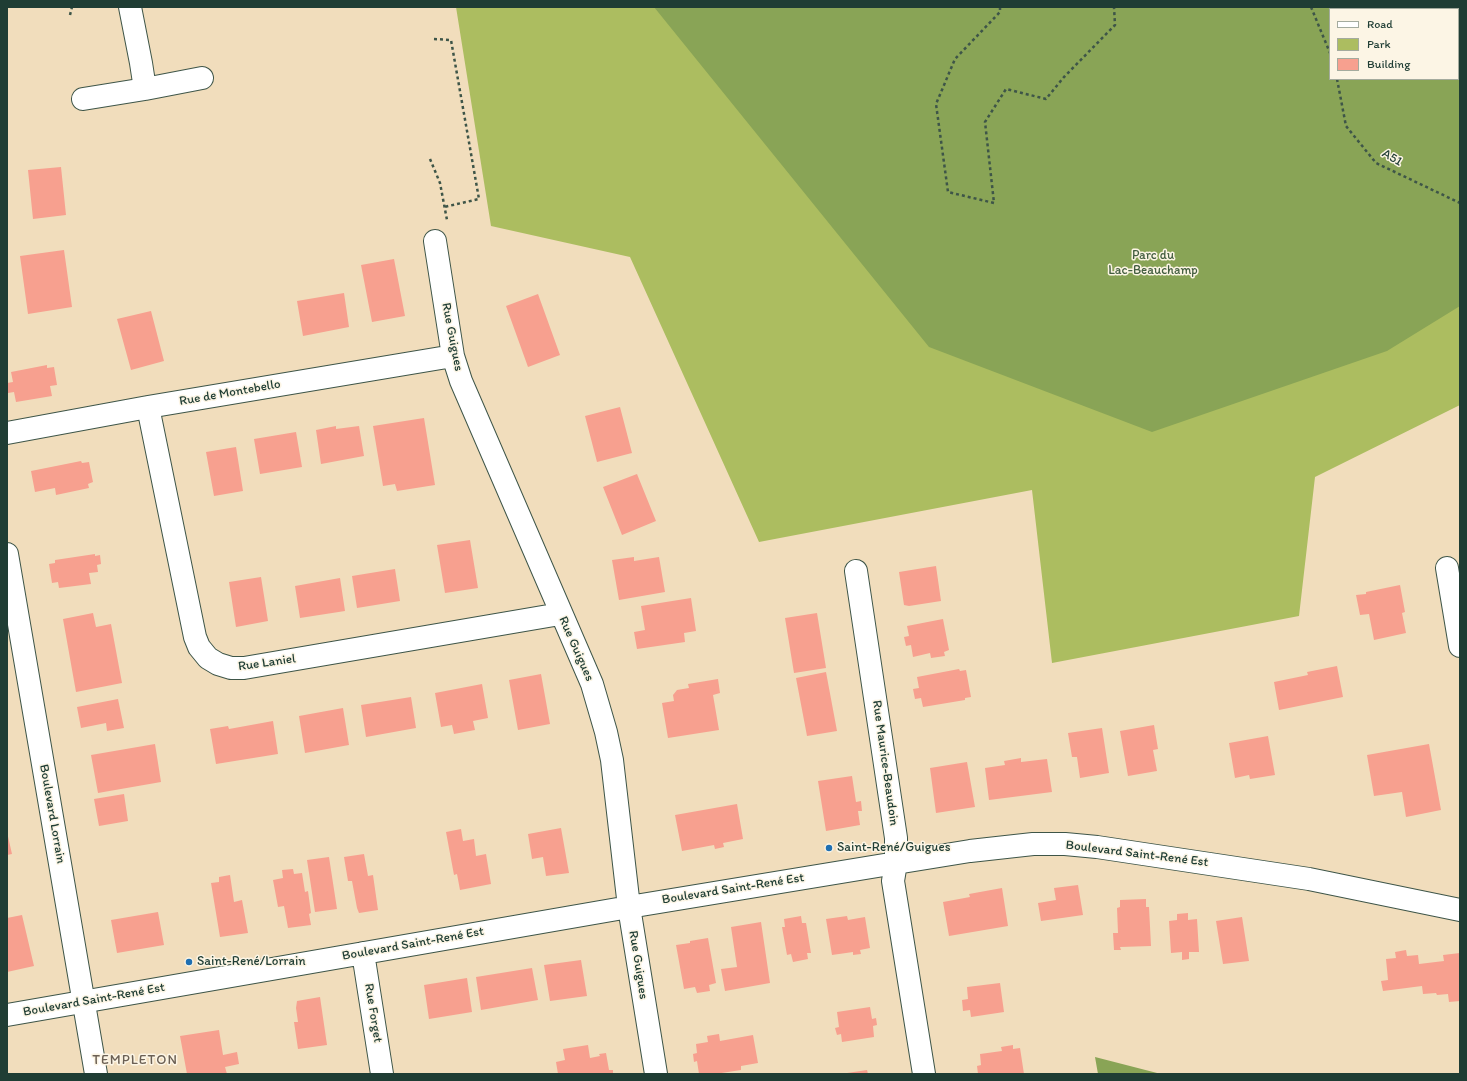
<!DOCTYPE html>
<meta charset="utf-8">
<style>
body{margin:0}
#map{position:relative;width:1467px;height:1081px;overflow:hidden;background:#f1ddbc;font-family:Itim,sans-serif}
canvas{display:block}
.frame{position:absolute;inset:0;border:8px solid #1f3d34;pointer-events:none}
.legend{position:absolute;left:1329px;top:8px;width:130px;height:72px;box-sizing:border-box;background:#fcf5e5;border:1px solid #a4ab9e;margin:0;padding:5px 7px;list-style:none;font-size:12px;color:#1f3d34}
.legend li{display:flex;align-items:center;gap:8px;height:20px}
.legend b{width:20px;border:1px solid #a4ab9e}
</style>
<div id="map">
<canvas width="1467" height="1081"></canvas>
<div class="frame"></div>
<ul class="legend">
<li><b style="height:5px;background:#fff"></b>Road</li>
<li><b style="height:11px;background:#acbd60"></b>Park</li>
<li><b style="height:11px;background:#f7a08f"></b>Building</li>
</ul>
</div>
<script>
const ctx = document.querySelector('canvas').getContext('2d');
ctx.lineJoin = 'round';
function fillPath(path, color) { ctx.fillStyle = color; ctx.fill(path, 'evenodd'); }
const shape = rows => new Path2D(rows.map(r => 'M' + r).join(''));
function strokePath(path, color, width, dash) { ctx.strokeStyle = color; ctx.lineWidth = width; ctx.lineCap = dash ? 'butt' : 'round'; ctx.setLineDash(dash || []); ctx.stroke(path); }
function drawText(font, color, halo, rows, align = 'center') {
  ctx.font = font + ' Itim,sans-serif'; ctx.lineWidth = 3; ctx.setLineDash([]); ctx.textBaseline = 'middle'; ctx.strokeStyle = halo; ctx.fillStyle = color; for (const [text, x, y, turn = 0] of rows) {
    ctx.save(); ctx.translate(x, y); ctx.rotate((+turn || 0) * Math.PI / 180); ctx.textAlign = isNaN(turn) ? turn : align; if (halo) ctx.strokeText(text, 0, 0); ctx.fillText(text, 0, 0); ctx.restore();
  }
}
fillPath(shape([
 [456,7,1460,7,1460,405,1315,477,1299,616,1052,663,1032,490,759,542,630,257,491,226],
 [1330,9,1458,9,1458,79,1330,79]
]), '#acbd60');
fillPath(shape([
 [654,7,1460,7,1460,306,1387,351,1152,432,929,347],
 [1330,9,1458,9,1458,79,1330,79],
 [1095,1057,1161,1074,1098,1074]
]), '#89a456');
fillPath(shape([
 [61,167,66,215,33,219,28,170],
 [64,250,72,307,28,314,20,256],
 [394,259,405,316,372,322,361,265],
 [344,293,349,327,303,336,297,301],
 [538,294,560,355,528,367,506,306],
 [151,311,164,361,131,370,117,319],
 [47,365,47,368,54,367,57,385,50,386,52,396,16,402,14,392,8,393,7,385,7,383,13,382,11,372],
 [620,407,632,453,597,462,585,416],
 [424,418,435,485,397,491,395,484,383,486,373,426],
 [336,426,336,429,359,426,364,456,321,464,316,430],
 [296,432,302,467,260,474,254,439],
 [236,447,243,491,214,496,206,452],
 [81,461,82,463,89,462,93,482,88,484,89,488,56,495,55,488,35,492,31,471],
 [637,474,656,521,622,535,603,487],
 [470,540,478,588,445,593,437,545],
 [95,554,95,556,100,555,101,564,97,565,98,572,89,573,91,584,59,588,58,582,52,583,49,564,55,563,55,560],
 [634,557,634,561,659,557,665,592,619,600,612,560],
 [936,566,941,601,909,606,904,605,899,572],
 [395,569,400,601,357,608,352,576],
 [261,577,268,621,236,627,229,582],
 [340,578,345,611,300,618,295,586],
 [1400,585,1405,612,1402,613,1406,633,1374,640,1369,614,1360,615,1356,595,1366,594,1366,592],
 [691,598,696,631,684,633,685,642,637,649,634,632,645,630,641,606],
 [93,613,96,627,111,624,122,683,76,692,63,619],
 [817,613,826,668,794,673,785,618],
 [943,619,949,650,944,652,945,656,931,658,930,653,913,657,911,645,906,646,904,637,909,636,907,626],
 [1337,666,1343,697,1279,710,1274,682,1308,675,1307,672],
 [959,669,960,671,966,670,971,697,965,698,965,700,923,707,921,698,915,699,913,689,919,688,917,677],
 [826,672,837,731,807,736,796,678],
 [541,674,550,724,518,730,509,680],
 [718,679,720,693,713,695,719,730,668,738,662,703,674,701,673,695,677,690,689,688,688,684],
 [482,684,488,718,473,721,475,730,454,734,452,725,441,727,435,693],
 [411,697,416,728,366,737,361,705],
 [118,699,124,728,107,731,106,723,81,728,77,707],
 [343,708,349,745,305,753,299,716],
 [273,721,278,754,216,764,210,729,228,726,229,729],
 [1154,725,1158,749,1153,750,1157,771,1128,776,1120,731],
 [1102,728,1109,773,1080,778,1077,757,1072,757,1068,733],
 [1268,736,1275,775,1250,779,1249,775,1235,778,1229,743],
 [155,744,161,782,98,793,91,755],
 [1429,744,1441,810,1406,817,1402,792,1374,796,1367,755],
 [1021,758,1021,762,1047,759,1052,792,989,800,985,768,1005,765,1004,761],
 [967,762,975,807,936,813,930,768],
 [852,776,856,802,861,801,862,811,858,811,860,825,826,831,818,781],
 [124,794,128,821,99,826,94,799],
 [737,804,743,839,723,843,724,847,715,849,714,845,682,851,675,815],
 [561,828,569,873,546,876,543,857,532,859,528,834],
 [461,829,463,841,474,839,476,856,486,854,491,884,460,890,457,874,454,875,446,832],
 [7,832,12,854,7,855],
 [364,854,368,876,373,875,378,910,359,913,357,908,352,881,348,881,344,857],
 [329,857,337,909,315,912,307,860],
 [293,869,294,874,302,873,305,892,308,891,311,913,309,914,311,925,288,928,284,906,278,907,273,880,283,878,282,870],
 [230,875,234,902,242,900,248,933,220,937,211,883,219,882,219,877],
 [1078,885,1083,915,1041,921,1038,903,1056,900,1054,888],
 [1002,888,1008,926,949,936,943,902,970,897,969,894],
 [1146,899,1146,907,1149,907,1151,946,1120,947,1121,950,1114,950,1113,933,1118,933,1117,908,1120,907,1120,900],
 [158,912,164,945,117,953,111,920],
 [1188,913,1188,920,1197,919,1199,952,1189,952,1189,959,1182,960,1182,952,1171,953,1169,921,1177,920,1177,914],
 [22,915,34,966,7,972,7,918],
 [801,916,802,923,806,923,811,953,807,953,808,959,793,962,791,954,787,955,782,927,785,927,784,919],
 [847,916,848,920,865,917,870,948,860,950,861,954,853,955,853,952,832,955,826,919],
 [1242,917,1249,961,1223,964,1216,921],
 [761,922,770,983,725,991,721,969,737,967,731,927],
 [708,938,716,983,709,985,710,991,697,993,695,987,684,989,676,945,690,943,690,941],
 [1406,950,1407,956,1418,955,1419,964,1444,961,1443,955,1460,953,1460,1001,1449,1002,1448,994,1437,995,1436,993,1423,994,1422,986,1383,991,1381,981,1388,980,1386,959,1396,958,1395,952],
 [581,960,587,996,550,1001,544,965],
 [532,968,538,1000,481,1010,476,977],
 [467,978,472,1012,429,1019,424,985],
 [1000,983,1004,1012,971,1017,970,1010,963,1011,962,1000,968,999,967,987],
 [320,997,327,1045,298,1049,294,1022,298,1022,296,1008,297,1001],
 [870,1007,872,1019,876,1018,877,1025,873,1026,874,1037,842,1042,841,1034,837,1035,835,1028,839,1027,837,1012],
 [219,1030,223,1055,237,1052,239,1064,225,1067,227,1074,187,1074,180,1036],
 [719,1034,720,1041,753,1035,758,1063,741,1066,741,1070,715,1074,699,1074,697,1061,694,1062,693,1054,697,1053,696,1044,708,1042,707,1036],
 [588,1045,590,1058,600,1056,599,1054,606,1053,609,1070,613,1070,613,1074,558,1074,556,1062,565,1060,563,1049],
 [1013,1045,1013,1049,1020,1048,1024,1074,978,1074,977,1066,981,1065,980,1054,1002,1051,1001,1047],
 [867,1070,868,1074,847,1074,847,1073]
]), '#f7a08f');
const minor = shape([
 [130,7,141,63,145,89],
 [83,99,145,89,202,78],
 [435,241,453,356,461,381,592,684,606,732,612,760,629,907,656,1074],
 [148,407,195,637,199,647,208,658,218,664,231,668,244,668,560,614],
 [7,433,148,407,453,356],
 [1447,568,1460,646],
 [856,571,896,838,896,863,893,881,924,1074],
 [363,953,382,1074],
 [7,1015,629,907,896,863,970,851,1033,844,1065,844,1097,847,1309,879,1460,910]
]);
const major = shape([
 [7,554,96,1074]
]);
strokePath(minor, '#3e5548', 24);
strokePath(major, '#3e5548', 24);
strokePath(shape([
 [1000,7,1000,12,955,59,936,104,948,192,994,203,985,122,1006,89,1046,99,1064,77,1115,25,1114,7],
 [1311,7,1330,53],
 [70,15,72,7],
 [434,39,451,40,479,199,444,207],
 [1337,79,1346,126,1376,163,1460,203],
 [430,159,440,183,447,220]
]), '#3e5548', 2.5, [3, 3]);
strokePath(minor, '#fff', 22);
strokePath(major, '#fff', 22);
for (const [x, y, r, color] of [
 [829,848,4,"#1f6fb2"],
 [189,962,4,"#1f6fb2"]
]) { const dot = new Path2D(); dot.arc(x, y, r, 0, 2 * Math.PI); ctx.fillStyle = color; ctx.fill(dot); strokePath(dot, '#fcf5e5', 1.5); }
drawText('13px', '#1f3d34', '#fcf5e5', [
 ["A51",1392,158,30],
 ["Rue Guigues",452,337,79],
 ["Rue de Montebello",230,393,-10],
 ["Rue Guigues",576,649,66],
 ["Rue Laniel",267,663,-8],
 ["Rue Maurice-Beaudoin",885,763,82],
 ["Boulevard Lorrain",52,814,80],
 ["Boulevard Saint-René Est",1137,854,7],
 ["Boulevard Saint-René Est",733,889,-9],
 ["Boulevard Saint-René Est",413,944,-10],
 ["Rue Guigues",638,965,81],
 ["Boulevard Saint-René Est",94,1000,-10],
 ["Rue Forget",373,1013,81]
]);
drawText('13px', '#425d3f', '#fcf5e5', [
 ["Parc du",1153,256],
 ["Lac-Beauchamp",1153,271]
]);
drawText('13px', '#1f3d34', '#fcf5e5', [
 ["Saint-René/Guigues",837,848],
 ["Saint-René/Lorrain",197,962]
], 'left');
ctx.letterSpacing = '1px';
drawText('14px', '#6b6054', '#fcf5e5', [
 ["TEMPLETON",135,1060]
]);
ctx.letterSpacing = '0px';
</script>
